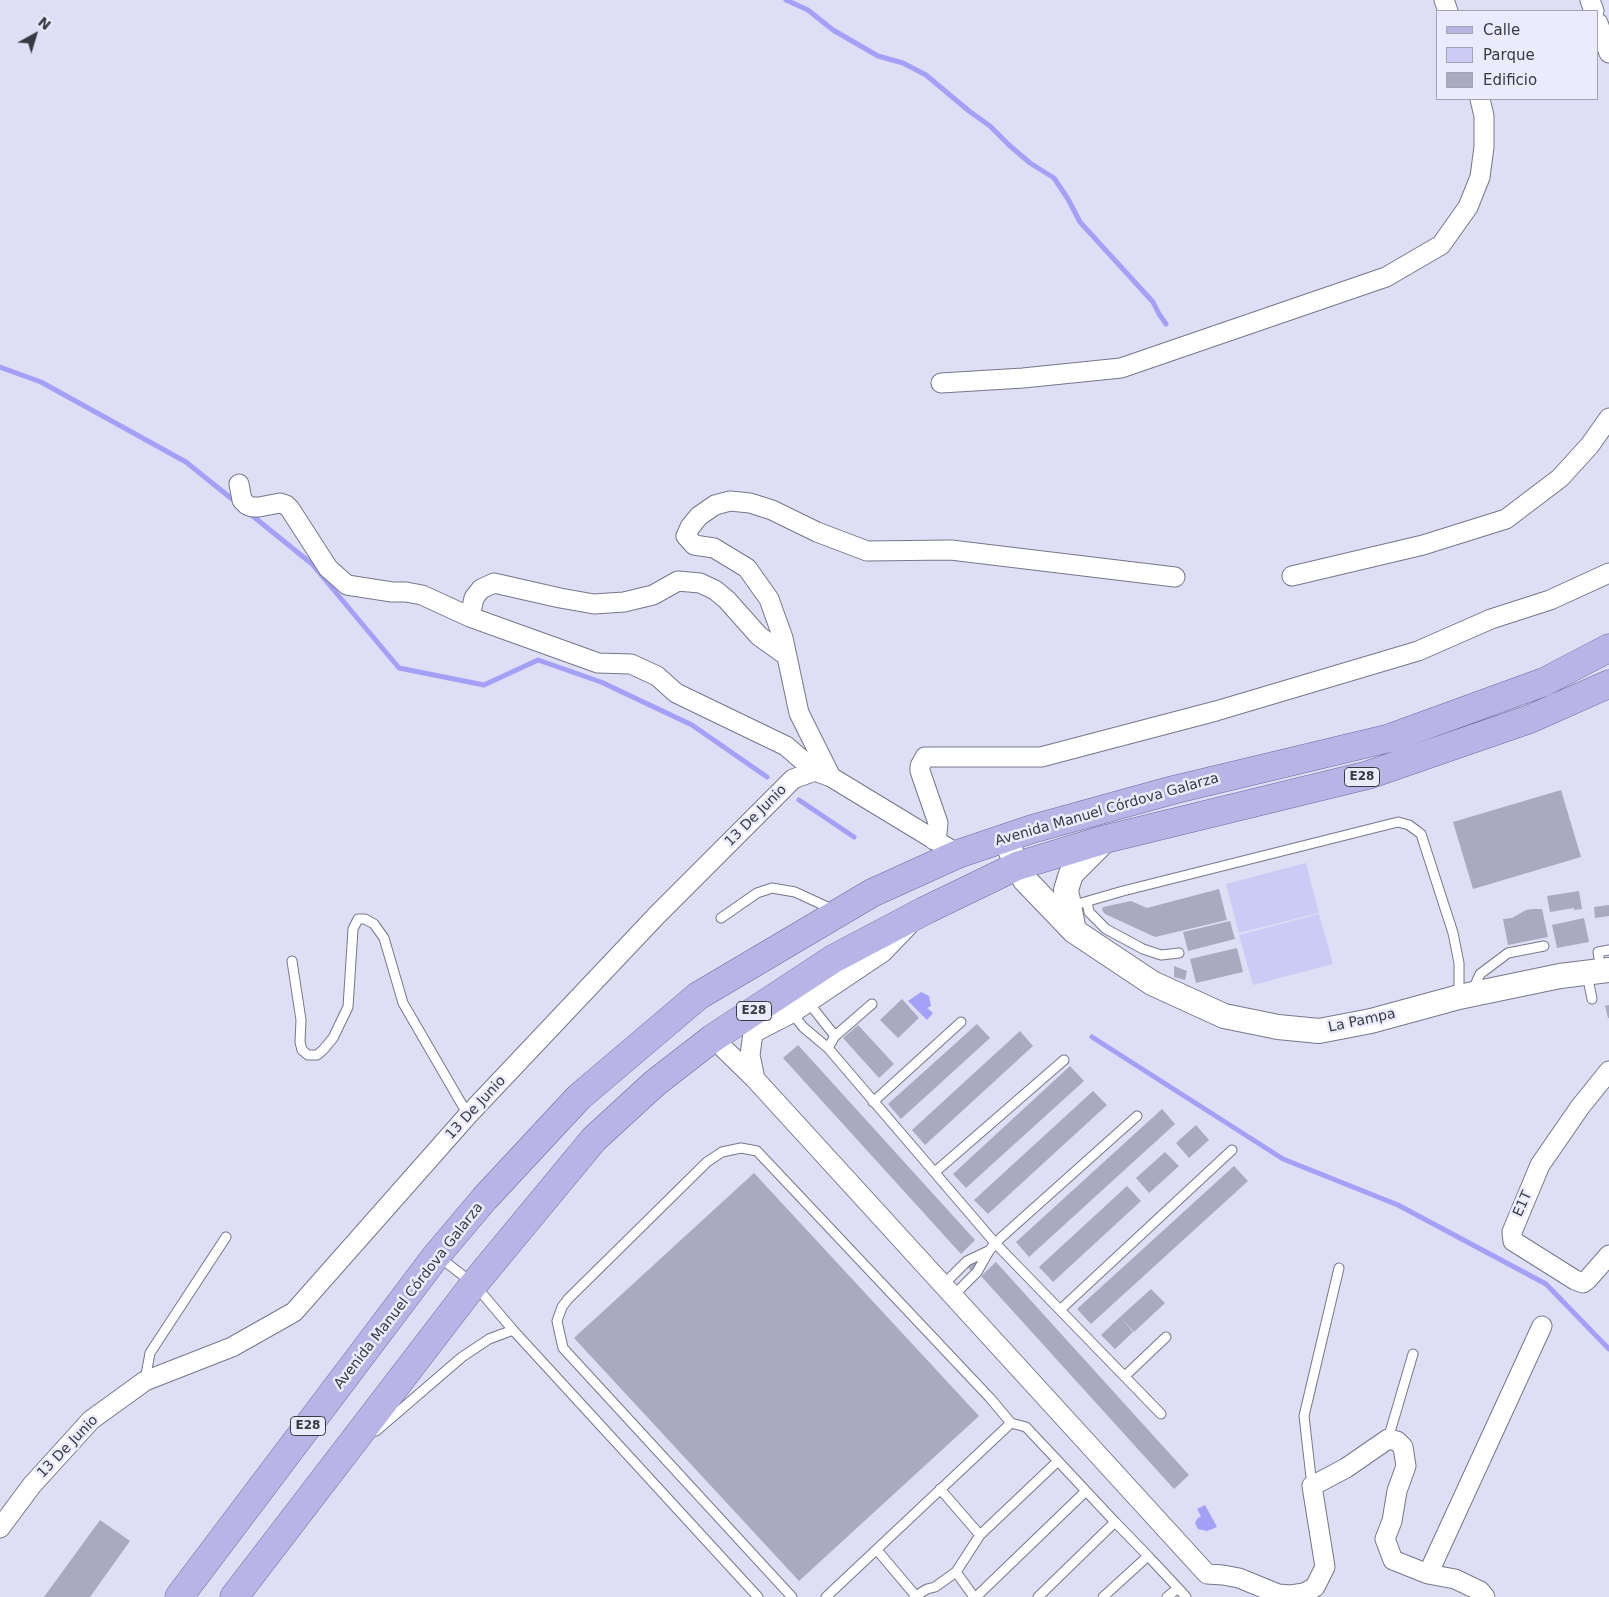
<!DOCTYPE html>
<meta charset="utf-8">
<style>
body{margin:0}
#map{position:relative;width:1609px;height:1597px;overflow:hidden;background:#dedef4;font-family:"DejaVu Sans",sans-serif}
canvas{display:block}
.legend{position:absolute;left:1436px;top:10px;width:162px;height:90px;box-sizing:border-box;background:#ebebfd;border:1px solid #a4a4b2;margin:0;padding:6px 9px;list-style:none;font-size:15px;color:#393942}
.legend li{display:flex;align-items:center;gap:10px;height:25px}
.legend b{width:25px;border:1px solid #a4a4b2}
.north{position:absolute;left:10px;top:10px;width:50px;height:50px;-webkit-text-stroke:4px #ebebfd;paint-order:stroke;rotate:39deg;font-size:14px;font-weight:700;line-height:20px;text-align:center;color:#393942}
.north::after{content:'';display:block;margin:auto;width:18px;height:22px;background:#393942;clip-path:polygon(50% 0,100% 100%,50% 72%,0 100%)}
</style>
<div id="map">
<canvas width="1609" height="1597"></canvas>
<ul class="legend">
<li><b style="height:6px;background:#b8b4e5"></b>Calle</li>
<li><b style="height:14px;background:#cccbf6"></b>Parque</li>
<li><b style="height:14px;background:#a9a9bf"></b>Edificio</li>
</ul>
<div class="north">N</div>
</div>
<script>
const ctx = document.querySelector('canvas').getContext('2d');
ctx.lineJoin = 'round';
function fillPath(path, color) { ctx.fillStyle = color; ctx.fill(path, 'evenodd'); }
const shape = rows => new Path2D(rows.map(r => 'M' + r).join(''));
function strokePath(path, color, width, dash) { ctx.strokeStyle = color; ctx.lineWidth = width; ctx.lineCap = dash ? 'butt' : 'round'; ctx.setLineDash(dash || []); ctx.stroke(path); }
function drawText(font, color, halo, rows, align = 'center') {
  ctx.font = font + ' "DejaVu Sans",sans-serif'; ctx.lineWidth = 5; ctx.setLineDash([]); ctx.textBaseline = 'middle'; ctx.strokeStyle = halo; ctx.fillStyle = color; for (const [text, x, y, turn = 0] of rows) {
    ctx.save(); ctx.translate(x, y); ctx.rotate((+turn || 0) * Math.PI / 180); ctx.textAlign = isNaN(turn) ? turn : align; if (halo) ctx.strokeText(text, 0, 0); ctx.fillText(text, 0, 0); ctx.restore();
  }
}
fillPath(shape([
 [1306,863,1319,913,1239,933,1226,884],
 [1319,914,1333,964,1253,985,1239,935]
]), '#cccbf6');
fillPath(shape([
 [921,992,929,996,931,1006,927,1008,933,1013,927,1020,908,1001],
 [1205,1505,1217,1527,1207,1531,1198,1529,1195,1523,1197,1519,1201,1516,1197,1509]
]), '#a5a0f7');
strokePath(shape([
 [786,0,808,10,833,30,878,56,903,63,926,75,969,111,990,126,1009,145,1030,163,1054,178,1068,199,1080,222,1153,302,1159,314,1166,324],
 [0,367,41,382,186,462,237,503],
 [249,513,312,564,399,668,484,685,538,660,601,682,692,725,767,777],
 [799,800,854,837],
 [1092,1037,1283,1159,1398,1205,1546,1284,1609,1349]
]), '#a5a0f7', 5);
fillPath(shape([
 [1561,790,1581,857,1473,889,1453,822],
 [1219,889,1227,920,1155,937,1105,914,1102,910,1103,907,1131,901,1147,908],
 [1579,891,1582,909,1574,910,1574,908,1550,912,1547,896],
 [1609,905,1609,916,1595,918,1594,907],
 [1533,909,1542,909,1548,937,1508,945,1503,919,1512,918,1526,910],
 [1584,918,1589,942,1557,948,1552,925],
 [1230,921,1235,939,1188,951,1183,932],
 [1237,948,1243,972,1196,983,1190,959],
 [1174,966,1187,971,1185,980,1174,977],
 [902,999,919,1018,898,1038,880,1020],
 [1609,1005,1609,1018,1608,1018,1605,1006],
 [977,1024,990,1038,901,1119,888,1104],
 [858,1025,894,1064,879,1078,843,1038],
 [1020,1031,1033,1046,925,1145,912,1130],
 [798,1045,975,1240,961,1254,783,1058],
 [1070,1066,1084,1081,966,1188,953,1174],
 [1093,1091,1107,1105,988,1214,974,1200],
 [1162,1109,1175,1124,1029,1257,1016,1242],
 [1196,1125,1209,1140,1189,1158,1176,1143],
 [1165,1152,1179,1166,1149,1193,1136,1178],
 [1234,1166,1248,1181,1091,1324,1077,1309],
 [754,1173,979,1416,799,1581,574,1338],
 [1127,1186,1141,1201,1053,1282,1039,1267],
 [975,1260,979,1264,972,1272,968,1267],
 [996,1262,1189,1475,1174,1489,981,1276],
 [1151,1289,1165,1303,1134,1332,1120,1317],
 [1120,1317,1133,1332,1115,1349,1101,1335],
 [100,1520,130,1541,90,1597,44,1597]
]), '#a9a9bf');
const service = shape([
 [1087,902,1089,912,1106,929,1143,949,1161,955,1179,953],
 [1071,906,1123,891,1398,822,1409,825,1421,834,1453,933,1459,963,1459,997],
 [721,918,757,893,772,888,795,892,834,910],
 [292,961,301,1020,300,1042,302,1050,308,1055,317,1055,323,1050,333,1038,348,1007,353,929,358,919,365,919,374,924,384,938,403,1003,468,1115],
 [1601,971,1598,952,1609,950],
 [1587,974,1592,999],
 [1472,992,1480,974,1508,953,1544,946],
 [808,1002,835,1036],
 [792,1013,803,1027,828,1048,995,1243,1161,1414],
 [828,1048,835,1036,872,1004],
 [873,1102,961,1022],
 [935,1172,1064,1060],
 [439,1257,474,1284,513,1330,758,1597],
 [943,1285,967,1261,988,1251],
 [953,1296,977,1272,989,1251,995,1243,1137,1116],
 [1061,1309,1232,1150],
 [1125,1376,1166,1337],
 [145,1380,150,1353,226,1237],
 [376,1431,462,1357,489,1339,513,1330],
 [1388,1439,1413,1354],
 [1312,1486,1304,1416,1339,1268],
 [940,1489,980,1535],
 [877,1550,915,1595],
 [1148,1556,1178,1588,1167,1597],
 [956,1572,974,1597],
 [1178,1588,1186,1597],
 [792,1597,563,1348,557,1321,562,1307,568,1299,707,1162,722,1152,741,1148,757,1151,990,1398,1011,1423,826,1597],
 [914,1597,927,1589,935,1587,956,1572,980,1535,1058,1461,1026,1427,1011,1423],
 [976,1597,1086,1491,1058,1461],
 [1038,1597,1115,1522,1086,1491],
 [1103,1597,1148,1556,1115,1522]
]);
const minor = shape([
 [1444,0,1448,11],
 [1590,0,1594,11],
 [1598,23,1609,53],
 [941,383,1023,378,1121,368,1386,277,1441,245,1468,207,1480,177,1484,147,1484,116,1480,99],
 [239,484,242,500,247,505,252,507,259,507,280,503,286,505,290,509,328,568,347,585,392,592,406,592,422,595,470,617,598,663,631,664,657,676,676,693,786,746,815,771],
 [1292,576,1423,545,1506,519,1560,478,1590,445,1609,418],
 [470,617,474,598,481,589,494,583,560,598,594,604,624,602,653,595,678,581,700,583,715,590,727,600,759,636,787,656],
 [831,777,799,713,783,638,769,599,747,568,714,548,694,545,686,536,690,527,699,516,715,505,730,501,750,503,772,510,817,532,867,551,951,550,1175,577],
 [934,840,937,833,938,823,920,771,920,766,925,757,1041,757,1216,711,1418,651,1491,619,1550,600,1609,573],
 [713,1038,755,1079,1207,1574,1223,1575,1239,1578,1278,1594,1291,1595,1304,1593,1315,1587,1325,1567,1312,1486,1346,1468,1388,1439,1397,1441,1403,1447,1406,1466,1397,1491,1392,1521,1385,1539,1393,1560,1428,1574,1542,1326],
 [1609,1071,1580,1107,1540,1165,1512,1232,1513,1241,1575,1280,1583,1283,1588,1279,1609,1255],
 [755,1079,750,1055,753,1033,792,1013,883,952,908,926],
 [0,1528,32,1485,91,1420,145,1381,232,1347,294,1312,468,1115,657,915,793,779,815,771,831,777,958,854],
 [1428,1574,1455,1579,1480,1591,1485,1597]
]);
const tertiary = shape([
 [1005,838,1017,866,1025,880,1074,931,1152,983,1224,1016,1278,1027,1319,1031,1371,1021,1459,997,1560,976,1609,970],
 [1074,931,1066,890,1071,874,1106,839]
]);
const primary = shape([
 [179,1597,436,1256,485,1198,579,1097,698,996,872,893,958,854,1032,829,1173,790,1390,738,1544,682,1609,648],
 [234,1597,474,1284,594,1139,655,1083,713,1038,833,959,924,911,1017,866,1106,839,1368,775,1530,719,1609,684]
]);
strokePath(service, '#77778a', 11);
strokePath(minor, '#77778a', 21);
strokePath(tertiary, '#77778a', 26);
strokePath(primary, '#6c68a0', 29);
strokePath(service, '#fff', 9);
strokePath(minor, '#fff', 19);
strokePath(tertiary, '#fff', 24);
strokePath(primary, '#b8b4e5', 28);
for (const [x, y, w] of [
 [1362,777,35],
 [754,1011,35],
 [308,1426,35]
]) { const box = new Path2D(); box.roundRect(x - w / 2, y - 9.5, w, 19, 4); ctx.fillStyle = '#ebebfd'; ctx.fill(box); strokePath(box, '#393942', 1); }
drawText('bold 12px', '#393942', null, [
 ["E28",1362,777],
 ["E28",754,1011],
 ["E28",308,1426]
]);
drawText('14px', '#393942', '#ebebfd', [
 ["Avenida Manuel Córdova Galarza",1107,810,-16],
 ["13 De Junio",756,816,-45],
 ["La Pampa",1362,1021,-12],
 ["13 De Junio",476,1108,-47],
 ["E1T",1523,1204,-66],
 ["Avenida Manuel Córdova Galarza",409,1296,-52],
 ["13 De Junio",68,1447,-46]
]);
</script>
